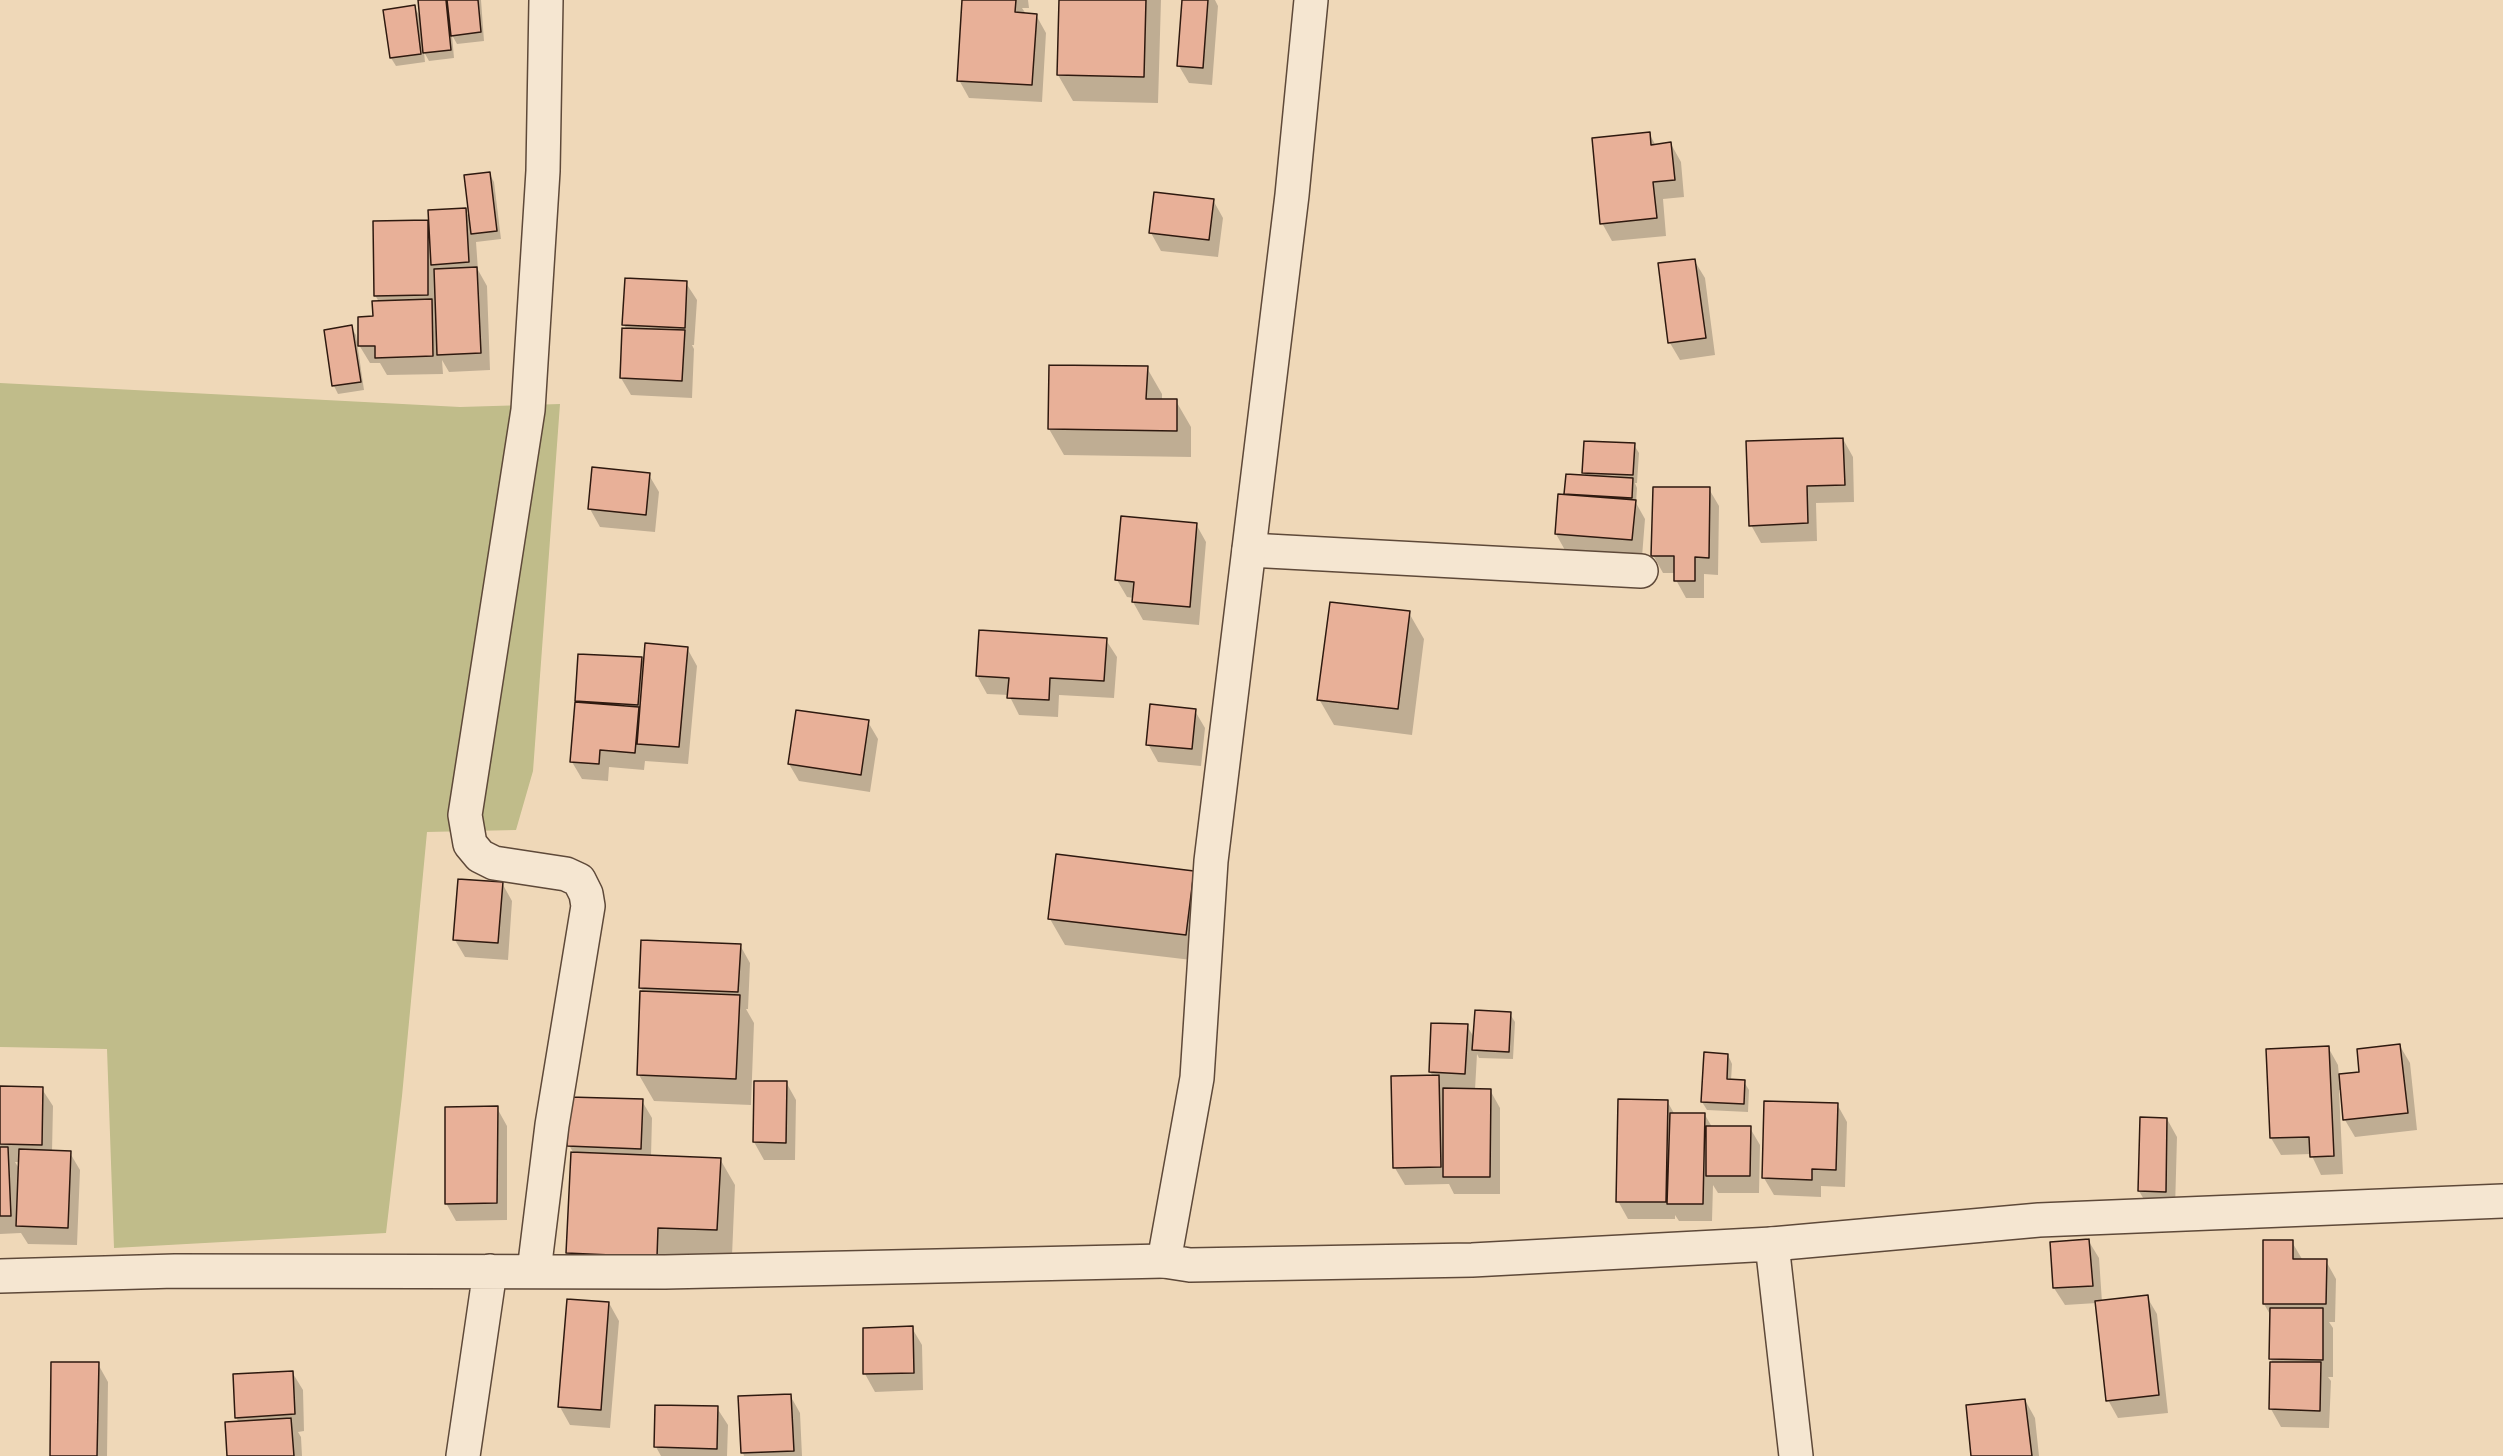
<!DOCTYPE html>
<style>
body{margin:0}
canvas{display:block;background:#efd8b8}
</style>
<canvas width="2503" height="1456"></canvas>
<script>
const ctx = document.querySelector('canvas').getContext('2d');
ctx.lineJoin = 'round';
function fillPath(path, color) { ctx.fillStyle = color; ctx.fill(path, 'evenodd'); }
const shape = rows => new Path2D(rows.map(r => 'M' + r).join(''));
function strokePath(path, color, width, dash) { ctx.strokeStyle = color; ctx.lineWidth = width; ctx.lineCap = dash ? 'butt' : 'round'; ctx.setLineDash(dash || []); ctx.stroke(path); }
fillPath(shape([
 [0,383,460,407,560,404,533,771,516,830,427,832,402,1096,386,1233,114,1248,107,1049,0,1047]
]), '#c0bc8a');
fillPath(shape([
 [419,0,481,0,484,41,457,44,452,35,454,58,429,61,424,52,425,62,396,66,391,58,414,7,421,18],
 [964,0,1028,0,1029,8,1022,8,1026,14,1036,15,1046,33,1042,102,969,98,959,80],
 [1082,0,1161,0,1158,103,1073,101,1058,75],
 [1184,0,1215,0,1218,6,1212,85,1189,83,1179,66],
 [1649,133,1656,146,1671,144,1681,162,1684,197,1663,199,1666,236,1612,241,1602,223],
 [489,173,494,182,501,239,476,242,478,270,487,286,490,370,449,372,442,360,443,374,387,375,380,363,370,363,359,345,375,318,379,302,375,295,374,222,430,222,465,210,471,220],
 [1213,200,1223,218,1218,257,1161,251,1151,233],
 [1694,260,1705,278,1715,355,1680,360,1670,343,1659,265],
 [686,283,697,300,694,345,692,345,694,349,692,398,631,395,621,378,627,330,624,325],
 [351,327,356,335,364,390,338,394,334,386,325,331],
 [1147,368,1162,394,1162,400,1176,401,1191,427,1191,457,1064,455,1049,429],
 [1843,439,1853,457,1854,502,1816,503,1817,541,1761,543,1751,525],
 [1586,443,1634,445,1639,453,1637,483,1635,483,1637,488,1636,503,1645,519,1642,557,1566,552,1556,534,1567,496,1566,494,1586,477,1584,473],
 [649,475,659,492,655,532,600,527,590,509],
 [1709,489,1719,506,1718,575,1704,574,1704,598,1686,598,1676,580,1676,573,1663,573,1653,555],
 [1196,524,1206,542,1199,625,1143,620,1133,602,1134,598,1127,597,1117,580],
 [1409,613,1424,639,1412,735,1334,725,1319,699],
 [1106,640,1117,657,1114,698,1059,695,1058,717,1019,715,1009,695,987,694,977,676],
 [687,648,697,666,688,764,645,761,644,770,609,767,608,781,582,779,572,762,579,655,641,658,645,665],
 [1195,711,1205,728,1201,766,1158,762,1148,744],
 [868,722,878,739,870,792,799,781,789,764],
 [1193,872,1208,898,1200,961,1065,945,1050,919],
 [502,883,512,901,508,960,465,957,455,940],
 [740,945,750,963,748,1009,746,1009,754,1023,751,1105,654,1101,639,1075,644,993,640,987],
 [1510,1014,1515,1022,1513,1059,1479,1058,1477,1054,1475,1090,1490,1090,1500,1108,1500,1194,1454,1194,1449,1184,1405,1185,1395,1168,1433,1076,1430,1072,1467,1026,1475,1039],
 [2400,1046,2410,1063,2417,1130,2355,1137,2345,1120,2342,1090,2339,1090,2343,1174,2321,1175,2311,1154,2281,1155,2271,1138,2328,1047,2338,1065,2339,1076,2361,1073],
 [1728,1055,1732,1064,1731,1081,1744,1082,1749,1090,1748,1112,1707,1110,1702,1102],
 [786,1082,796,1100,795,1160,764,1160,754,1142],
 [0,1088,42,1089,53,1106,52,1152,70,1153,80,1170,77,1245,28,1244,21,1233,0,1234],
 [15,1162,20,1162,20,1170],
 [642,1101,652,1118,651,1157,720,1159,735,1185,732,1256,672,1254,671,1283,583,1279,568,1252,574,1154,569,1145],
 [1667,1101,1675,1115,1705,1115,1712,1127,1750,1128,1760,1145,1759,1193,1718,1193,1713,1185,1712,1221,1679,1221,1675,1215,1675,1219,1628,1219,1618,1201],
 [1837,1104,1847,1122,1845,1187,1821,1186,1821,1197,1774,1195,1764,1178],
 [497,1108,507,1126,507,1220,456,1221,446,1203],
 [2167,1119,2177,1137,2175,1209,2149,1208,2139,1191],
 [2088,1240,2099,1258,2102,1302,2147,1297,2157,1314,2168,1413,2118,1418,2108,1400,2097,1303,2065,1305,2054,1288],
 [2292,1242,2302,1259,2326,1261,2336,1279,2335,1322,2329,1322,2333,1328,2333,1377,2328,1377,2331,1381,2329,1428,2281,1427,2271,1409,2273,1363,2270,1358,2271,1316,2264,1304],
 [609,1303,619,1321,610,1428,570,1425,560,1407],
 [912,1328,922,1345,923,1390,875,1392,865,1374,864,1329],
 [98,1364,108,1382,107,1456,51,1456],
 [292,1372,303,1390,304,1431,298,1432,301,1437,302,1456,229,1456,239,1423,236,1417],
 [790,1395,800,1413,802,1456,744,1456,743,1453],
 [2025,1400,2035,1418,2039,1456,1973,1456],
 [657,1406,717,1408,728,1425,727,1456,661,1456,656,1447]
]), '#0003');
const building = shape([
 [418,0,446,0,451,50,423,53,418,0],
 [447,0,478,0,481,32,451,36,447,0],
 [962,0,1016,0,1015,12,1037,14,1032,85,957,81,962,0],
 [1059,0,1146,0,1144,77,1057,75,1059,0],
 [1182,0,1208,0,1203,68,1177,66,1182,0],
 [415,5,421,54,390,58,383,10,415,5],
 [1650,132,1651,145,1671,142,1675,180,1653,182,1657,218,1600,224,1592,138,1650,132],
 [490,172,497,231,471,234,464,175,490,172],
 [1154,192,1214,199,1209,240,1149,233,1154,192],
 [466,208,469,262,431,265,428,210,466,208],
 [428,220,428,295,374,296,373,221,428,220],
 [1695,259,1706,338,1668,343,1658,263,1695,259],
 [477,267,481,353,437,355,434,269,477,267],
 [625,278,687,281,685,328,622,325,625,278],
 [432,299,433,356,375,358,375,346,358,346,358,317,373,316,372,301,432,299],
 [352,325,361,382,332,386,324,330,352,325],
 [622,328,685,330,682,381,620,378,622,328],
 [1049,365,1148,366,1146,399,1177,399,1177,431,1048,429,1049,365],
 [1843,438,1845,485,1807,486,1808,523,1749,526,1746,441,1843,438],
 [1584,441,1635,443,1633,475,1582,473,1584,441],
 [592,467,650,473,646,515,588,509,592,467],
 [1566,474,1633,478,1632,498,1564,494,1566,474],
 [1653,487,1710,487,1709,558,1695,557,1695,581,1674,581,1674,556,1651,556,1653,487],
 [1558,494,1636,500,1632,540,1555,534,1558,494],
 [1121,516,1197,523,1190,607,1132,602,1134,582,1115,580,1121,516],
 [1330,602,1410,611,1398,709,1317,700,1330,602],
 [979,630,1107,638,1104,681,1050,678,1049,700,1007,698,1009,678,976,676,979,630],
 [645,643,688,647,679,747,637,744,645,643],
 [578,654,642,657,638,705,575,701,578,654],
 [575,702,639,707,635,753,600,750,599,764,570,762,575,702],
 [1150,704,1196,709,1192,749,1146,745,1150,704],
 [796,710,869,720,861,775,788,764,796,710],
 [1056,854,1194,871,1186,935,1048,919,1056,854],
 [458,879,503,882,498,943,453,940,458,879],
 [641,940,741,944,738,992,639,988,641,940],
 [640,991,740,995,736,1079,637,1075,640,991],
 [1475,1010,1511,1012,1509,1052,1472,1050,1475,1010],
 [1431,1023,1468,1024,1465,1074,1429,1072,1431,1023],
 [2400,1044,2408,1113,2343,1120,2339,1074,2359,1072,2357,1049,2400,1044],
 [2329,1046,2334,1156,2310,1157,2309,1137,2270,1138,2266,1049,2329,1046],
 [1704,1052,1728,1054,1727,1079,1745,1080,1744,1104,1701,1102,1704,1052],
 [1439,1075,1441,1167,1393,1168,1391,1076,1439,1075],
 [754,1081,787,1081,786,1143,753,1142,754,1081],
 [0,1086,43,1087,42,1145,0,1144,0,1086],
 [1443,1088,1491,1089,1490,1177,1443,1177,1443,1088],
 [569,1097,643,1099,641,1149,567,1146,569,1097],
 [1618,1099,1668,1100,1666,1202,1616,1202,1618,1099],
 [1764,1101,1838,1103,1836,1170,1812,1169,1812,1180,1762,1178,1764,1101],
 [498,1106,497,1203,445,1204,445,1107,498,1106],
 [1670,1113,1705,1113,1703,1204,1667,1204,1670,1113],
 [2140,1117,2167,1118,2166,1192,2138,1191,2140,1117],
 [1706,1126,1751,1126,1750,1176,1706,1176,1706,1126],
 [0,1147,8,1147,11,1216,0,1216,0,1147],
 [19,1149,71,1151,68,1228,16,1226,19,1149],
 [571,1152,721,1158,717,1230,658,1228,657,1257,566,1253,571,1152],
 [2089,1239,2093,1286,2053,1288,2050,1242,2089,1239],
 [2263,1240,2293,1240,2293,1259,2327,1259,2326,1304,2263,1304,2263,1240],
 [2148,1295,2159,1395,2106,1401,2095,1301,2148,1295],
 [567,1299,609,1302,601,1410,558,1407,567,1299],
 [2270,1308,2323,1308,2323,1360,2269,1359,2270,1308],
 [913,1326,914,1373,863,1374,863,1328,913,1326],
 [51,1362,99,1362,97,1456,50,1456,51,1362],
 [2270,1362,2321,1362,2320,1411,2269,1409,2270,1362],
 [293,1371,295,1414,235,1418,233,1374,293,1371],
 [791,1394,794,1451,741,1453,738,1396,791,1394],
 [2025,1399,2032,1456,1971,1456,1966,1405,2025,1399],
 [655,1405,718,1406,717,1449,654,1447,655,1405],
 [291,1418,294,1456,227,1456,225,1422,291,1418]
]);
fillPath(building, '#e8b098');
strokePath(building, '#2e190f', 1.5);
const minor = shape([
 [1249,550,1641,571],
 [1772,1244,2039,1220,2503,1201],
 [534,1271,552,1125,588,906,586,894,579,880,566,874,494,863,480,856,470,844,465,815,528,410,543,171,546,0],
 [0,1276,175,1271,665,1272,1164,1261],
 [463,1456,490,1271]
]);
const tertiary = shape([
 [1311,0,1292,195,1211,861,1197,1078,1164,1261,1190,1265,1472,1260,1772,1244,1796,1456]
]);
strokePath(minor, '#5e4939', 36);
strokePath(tertiary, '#5e4939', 36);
strokePath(minor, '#f5e6d1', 33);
strokePath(tertiary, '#f5e6d1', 33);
</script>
